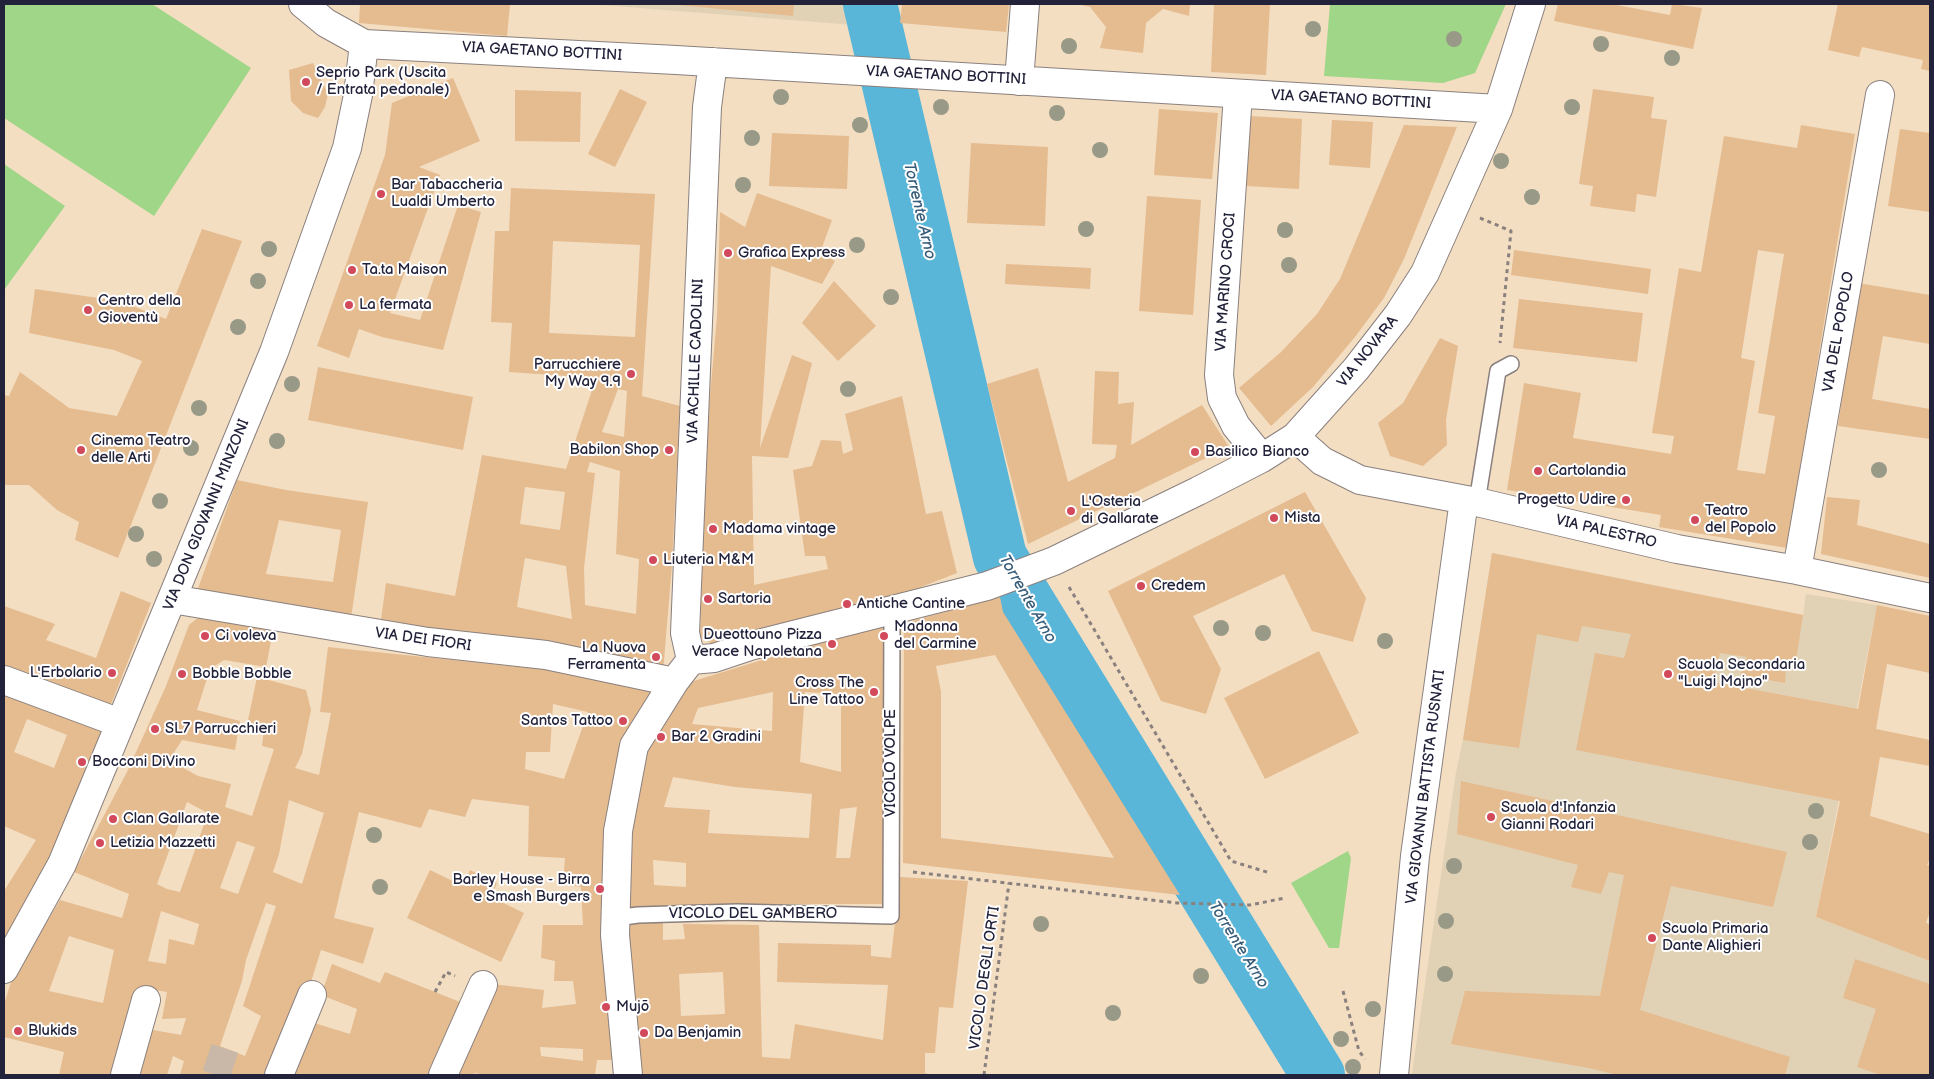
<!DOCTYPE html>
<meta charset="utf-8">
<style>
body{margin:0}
#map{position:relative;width:1934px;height:1079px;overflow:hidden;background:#f3dec2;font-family:"Balsamiq Sans",sans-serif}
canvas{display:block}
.frame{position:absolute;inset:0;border:5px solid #22223b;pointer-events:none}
</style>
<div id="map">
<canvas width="1934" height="1079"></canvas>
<div class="frame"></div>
</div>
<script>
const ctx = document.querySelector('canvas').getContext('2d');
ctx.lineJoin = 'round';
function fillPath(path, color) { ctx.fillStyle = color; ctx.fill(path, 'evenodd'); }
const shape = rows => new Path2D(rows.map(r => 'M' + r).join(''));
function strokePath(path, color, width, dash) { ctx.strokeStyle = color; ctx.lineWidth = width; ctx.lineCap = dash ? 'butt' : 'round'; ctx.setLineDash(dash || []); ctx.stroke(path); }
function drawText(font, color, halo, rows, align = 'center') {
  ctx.font = font + ' "Balsamiq Sans",sans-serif'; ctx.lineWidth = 4; ctx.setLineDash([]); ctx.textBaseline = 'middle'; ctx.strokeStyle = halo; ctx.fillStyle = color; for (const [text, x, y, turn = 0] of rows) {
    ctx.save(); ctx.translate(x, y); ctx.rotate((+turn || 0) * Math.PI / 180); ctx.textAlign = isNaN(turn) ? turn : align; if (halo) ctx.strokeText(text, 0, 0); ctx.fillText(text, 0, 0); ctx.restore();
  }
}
fillPath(shape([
 [589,4,860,4,866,26],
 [1492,553,1803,615,1806,594,1877,605,1816,917,1930,960,1930,1075,1413,1075,1412,1073,1456,772,1463,740]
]), '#e2d2b5');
fillPath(shape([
 [4,4,152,4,251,68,154,216,4,118],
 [1330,4,1506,4,1475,73,1443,83,1324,76],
 [4,164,65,206,4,290],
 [1348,851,1351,858,1339,948,1329,948,1291,883]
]), '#a0d688');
strokePath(shape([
 [870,4,1000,557,1318,1075]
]), '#5ab6d8', 54);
fillPath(shape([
 [360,4,510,4,507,36,359,23],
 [668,4,794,4,793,16],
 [902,4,1009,4,1006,32,900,23],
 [1077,4,1190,4,1189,16,1163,9,1146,23,1143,53,1100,48,1106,27,1090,7],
 [1214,4,1270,4,1266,75,1211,72],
 [1558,4,1611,4,1670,15,1672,4,1702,8,1693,49,1554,21],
 [1838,4,1930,4,1930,71,1921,69,1923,60,1862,47,1859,57,1828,50],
 [313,63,328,94,325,107,318,118,303,113,291,101,289,70],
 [453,78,480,141,419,167,440,175,390,313,420,320,458,205,481,212,443,350,382,337,359,329,349,358,317,346,385,155,392,103],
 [620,89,647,102,615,167,588,154],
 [1593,89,1654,97,1651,118,1667,120,1656,197,1637,194,1635,212,1590,206,1593,186,1579,184],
 [515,90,581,92,580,142,515,141],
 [1159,109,1218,113,1212,179,1154,175],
 [1250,116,1302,119,1299,189,1246,186],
 [1332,120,1373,122,1370,168,1329,165],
 [1404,125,1457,127,1404,259,1384,298,1355,337,1313,387,1271,426,1239,388,1281,352,1317,314,1340,279],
 [1801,125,1855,134,1787,548,1659,527,1661,515,1507,490,1524,383,1581,393,1573,438,1671,454,1674,436,1652,433,1679,268,1701,272,1724,136,1797,148],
 [1758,250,1784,254,1758,413,1775,416,1765,474,1737,470,1755,361,1741,358],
 [1900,129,1930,133,1930,212,1888,206],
 [772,133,849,136,847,189,769,186],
 [971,143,1048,147,1045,226,967,223],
 [511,188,655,194,642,396,680,406,672,564,663,673,380,627,386,583,455,596,482,455,566,469,595,381,581,377,509,372,512,323,491,322,495,231,509,231],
 [553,241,640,245,635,337,549,333],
 [618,389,627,391,624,437,602,432],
 [590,462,620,471,616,554,639,559,636,614,585,605,584,568,595,473,587,472],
 [525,487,565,492,560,530,520,524],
 [525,558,566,566,572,619,517,607],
 [757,193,832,220,820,253,835,261,822,284,771,266,760,448,792,355,812,363,788,458,752,456,754,585,828,569,825,556,805,556,793,470,812,466,821,440,841,441,843,454,853,450,845,414,902,396,926,514,942,511,957,573,890,599,714,645,700,637,705,453,717,316,720,212,745,227],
 [1147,196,1201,200,1193,315,1139,311],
 [202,229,242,241,118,558,75,540,79,522,57,510,29,485,4,485,4,395,9,396,20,372,69,408,117,416,142,361,114,350,29,333,35,289,120,301,166,319],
 [1514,250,1651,269,1648,294,1511,275],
 [1006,264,1091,268,1090,289,1005,284],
 [834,281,876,326,838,361,802,323],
 [1858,283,1930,295,1930,344,1883,336,1872,399,1930,409,1930,439,1838,426],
 [1519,299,1643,313,1637,362,1513,348],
 [1440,338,1458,346,1446,420,1447,445,1423,466,1390,456,1378,423,1403,403],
 [318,367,473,397,463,450,308,420],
 [1038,368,1068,482,1115,458,1117,445,1092,444,1095,371,1119,372,1118,404,1134,402,1131,445,1202,405,1229,447,1028,544,987,384],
 [237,480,286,490,368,502,351,618,196,594],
 [279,520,341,530,333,582,266,574],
 [1305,492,1366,598,1353,642,1312,631,1284,574,1193,616,1221,669,1206,714,1161,701,1108,591],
 [1827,497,1860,500,1857,525,1930,544,1930,578,1821,554],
 [1492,553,1803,615,1795,667,1786,668,1785,683,1740,675,1747,657,1720,653,1713,682,1858,709,1877,605,1930,616,1930,673,1887,664,1876,729,1930,740,1930,766,1880,757,1870,816,1930,834,1930,858,1927,865,1930,866,1930,911,1926,923,1930,924,1930,961,1816,917,1840,801,1576,750,1595,653,1624,658,1631,634,1582,626,1578,642,1537,634,1519,748,1463,740],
 [121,591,151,603,108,712,4,671,4,606,55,624,46,640,96,658],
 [1000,597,1003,612,1180,895,903,863,904,623],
 [995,655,1114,858,941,838,941,692,936,666],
 [205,612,274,626,266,667,224,660,210,669,197,710,240,721,235,750,182,740,169,760,198,776,231,784,225,807,252,816,274,749,262,746,264,729,247,725,257,677,306,690,311,710,302,754,295,768,319,775,331,713,320,712,328,647,529,668,530,659,658,684,628,743,619,1060,597,1060,595,1075,486,1075,474,1073,473,1075,451,1075,492,984,544,990,542,1008,576,1004,573,981,554,981,555,961,541,958,543,925,583,925,581,887,563,884,565,858,528,856,529,806,472,799,465,817,429,809,421,828,359,812,334,918,374,928,363,964,321,950,301,1014,272,1075,180,1075,184,1061,173,1056,167,1075,130,1075,142,1028,181,1035,186,1018,162,1019,167,992,141,988,119,1075,59,1075,64,1052,4,1037,4,1005,11,982,60,900,122,918,129,894,74,872,127,772,166,686,189,625],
 [553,704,588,712,564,779,525,769,526,752,550,752],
 [289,800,324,813,302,884,273,872,279,854],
 [187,802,208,813,180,892,167,889,157,884],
 [237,841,255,847,238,894,220,888],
 [266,903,276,906,243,1006,261,1016,245,1056,220,1046,242,981,246,960],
 [161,911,199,924,194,945,169,939,166,964,148,961],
 [69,936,114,950,103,1003,49,991],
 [540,1047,583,1049,583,1061,541,1056],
 [883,627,883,904,739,904,627,909,627,859,648,741,687,683,808,646],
 [773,692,772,731,692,724,698,708],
 [805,692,841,694,841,772,800,762],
 [673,777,735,787,812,794,809,838,708,833,710,810,664,807],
 [857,807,850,858,836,858,840,809],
 [653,860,686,863,686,887,654,885],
 [1319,651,1359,733,1265,779,1224,698],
 [4,684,105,721,63,832,4,947,4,891,36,840,4,826],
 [27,719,67,735,54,768,14,752],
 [1461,781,1787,852,1773,907,1671,886,1640,1010,1790,1057,1785,1075,1617,1075,1589,1068,1451,1044,1465,991,1600,996,1624,875,1609,872,1601,894,1571,887,1578,865,1457,834],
 [430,870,463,886,470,870,497,883,491,897,524,913,501,962,407,918],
 [900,877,968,881,953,1008,939,1007,935,1053,925,1053,925,1073,931,1075,640,1075,626,924,663,920,663,940,685,939,683,924,759,925,762,1057,790,1059,795,1024,883,1040,888,985,777,982,778,943,871,945,871,956,891,958],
 [723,972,725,1014,681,1016,679,974],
 [1855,959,1930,984,1930,1075,1881,1075,1857,1067,1876,1009,1843,998],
 [332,964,380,983,385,972,465,1004,433,1075,286,1075,311,1022,350,1034,357,1009,321,995]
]), '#e5bb90');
strokePath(shape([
 [216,1075,225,1048]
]), '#c9b8a7', 28, [28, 14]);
const lane = shape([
 [1477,502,1498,371,1511,364],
 [616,918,638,915,737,912,891,916,892,610]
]);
const street = shape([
 [303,4,326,23,364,44,676,60,1498,109],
 [1019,81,1025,4],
 [1238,94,1219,375,1222,398,1236,426,1262,458],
 [1295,437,1322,461,1360,480,1477,502,1677,549,1797,570,1930,598],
 [1797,570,1880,95],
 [172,599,428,642,546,655,674,682],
 [691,660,685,633,707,107,713,62],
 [4,680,120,723],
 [4,969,62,864,274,352,347,148,358,95,364,44],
 [125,1075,146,1000],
 [279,1075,312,995],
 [443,1075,483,985],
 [628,1075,615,935,618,831,634,746,674,682,691,660,714,658,750,646,987,586,1054,561,1198,491,1262,458,1295,437,1356,369,1398,315,1425,273,1498,109,1531,4],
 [1394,1075,1415,856,1464,500]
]);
strokePath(lane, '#8a807e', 18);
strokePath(street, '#8a807e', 30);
strokePath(shape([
 [1480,218,1511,231,1500,343],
 [1069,587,1231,861,1270,873],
 [913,872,1177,903,1250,905,1285,898],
 [1343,991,1359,1051,1365,1059],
 [435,992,446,972,455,976],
 [984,1075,1009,883]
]), '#8a807e', 3, [4, 4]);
strokePath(lane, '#fff', 15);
strokePath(street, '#fff', 28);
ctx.fillStyle = '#989987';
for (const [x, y] of [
 [1313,29],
 [1454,39],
 [1601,44],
 [1069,46],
 [1672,58],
 [781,97],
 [941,107],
 [1572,107],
 [1057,113],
 [860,125],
 [752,138],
 [1100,150],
 [1501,161],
 [743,185],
 [1532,197],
 [1086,229],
 [1285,230],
 [857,245],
 [269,249],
 [1289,265],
 [258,281],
 [891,297],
 [238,327],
 [292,384],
 [848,389],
 [199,408],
 [277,441],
 [191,448],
 [1879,470],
 [160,501],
 [136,534],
 [154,559],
 [1221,628],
 [1263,633],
 [1385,641],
 [1816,811],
 [374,835],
 [1810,842],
 [1454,866],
 [380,887],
 [1446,921],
 [1041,924],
 [1445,974],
 [1201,976],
 [1373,1009],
 [1113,1013],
 [1341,1039],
 [1353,1067]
]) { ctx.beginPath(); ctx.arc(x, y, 8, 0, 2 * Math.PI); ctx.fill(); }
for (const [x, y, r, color] of [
 [306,82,5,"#d1495b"],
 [381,194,5,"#d1495b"],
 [728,253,5,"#d1495b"],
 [352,270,5,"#d1495b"],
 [349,305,5,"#d1495b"],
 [88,310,5,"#d1495b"],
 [631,374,5,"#d1495b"],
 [81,450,5,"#d1495b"],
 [669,450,5,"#d1495b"],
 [1195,452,5,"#d1495b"],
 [1538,471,5,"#d1495b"],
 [1626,500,5,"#d1495b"],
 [1071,511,5,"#d1495b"],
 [1274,518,5,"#d1495b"],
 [1695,520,5,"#d1495b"],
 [713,529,5,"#d1495b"],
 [653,560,5,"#d1495b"],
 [1141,586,5,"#d1495b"],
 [708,599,5,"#d1495b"],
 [847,604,5,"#d1495b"],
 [205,636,5,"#d1495b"],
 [884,636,5,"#d1495b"],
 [832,644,5,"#d1495b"],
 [656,657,5,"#d1495b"],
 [112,673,5,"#d1495b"],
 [182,674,5,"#d1495b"],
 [1668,674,5,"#d1495b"],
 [874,692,5,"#d1495b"],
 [623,721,5,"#d1495b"],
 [155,729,5,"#d1495b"],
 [661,737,5,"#d1495b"],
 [82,762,5,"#d1495b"],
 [1491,817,5,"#d1495b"],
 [113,819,5,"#d1495b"],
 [100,843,5,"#d1495b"],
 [600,889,5,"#d1495b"],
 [1652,938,5,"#d1495b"],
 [606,1007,5,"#d1495b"],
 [18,1031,5,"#d1495b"],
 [644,1033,5,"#d1495b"]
]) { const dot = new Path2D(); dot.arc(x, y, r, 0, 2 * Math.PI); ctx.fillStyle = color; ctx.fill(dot); strokePath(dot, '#fff', 2); }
drawText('15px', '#22223b', '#fff', [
 ["VIA GAETANO BOTTINI",542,52,3],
 ["VIA GAETANO BOTTINI",946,76,3],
 ["VIA GAETANO BOTTINI",1351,100,3],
 ["VIA MARINO CROCI",1226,282,-86],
 ["VIA DEL POPOLO",1839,332,-80],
 ["VIA NOVARA",1368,352,-51],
 ["VIA ACHILLE CADOLINI",696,361,-88],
 ["VIA DON GIOVANNI MINZONI",207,515,-68],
 ["VIA PALESTRO",1606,532,13],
 ["VIA DEI FIORI",423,640,8],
 ["VICOLO VOLPE",891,763,-90],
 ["VIA GIOVANNI BATTISTA RUSNATI",1426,787,-83],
 ["VICOLO DEL GAMBERO",753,914],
 ["VICOLO DEGLI ORTI",985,978,-82]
]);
drawText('15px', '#22223b', '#fff', [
 ["Seprio Park (Uscita",316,73],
 ["/ Entrata pedonale)",316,90],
 ["Bar Tabaccheria",391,185],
 ["Lualdi Umberto",391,202],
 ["Grafica Express",738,253],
 ["Ta.ta Maison",362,270],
 ["Centro della",98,301],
 ["Gioventù",98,318],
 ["La fermata",359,305],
 ["Parrucchiere",621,365,"right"],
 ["My Way 9.9",621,382,"right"],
 ["Cinema Teatro",91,441],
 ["delle Arti",91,458],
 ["Babilon Shop",659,450,"right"],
 ["Basilico Bianco",1205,452],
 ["Cartolandia",1548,471],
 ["Progetto Udire",1616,500,"right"],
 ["L'Osteria",1081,502],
 ["di Gallarate",1081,519],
 ["Teatro",1705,511],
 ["del Popolo",1705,528],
 ["Mista",1284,518],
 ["Madama vintage",723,529],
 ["Liuteria M&M",663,560],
 ["Credem",1151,586],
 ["Sartoria",718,599],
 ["Antiche Cantine",857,604],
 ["Madonna",894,627],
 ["del Carmine",894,644],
 ["Dueottouno Pizza",822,635,"right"],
 ["Verace Napoletana",822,652,"right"],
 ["Ci voleva",215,636],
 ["La Nuova",646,648,"right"],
 ["Ferramenta",646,665,"right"],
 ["Scuola Secondaria",1678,665],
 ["\"Luigi Majno\"",1678,682],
 ["L'Erbolario",102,673,"right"],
 ["Bobble Bobble",192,674],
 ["Cross The",864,683,"right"],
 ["Line Tattoo",864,700,"right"],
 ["Santos Tattoo",613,721,"right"],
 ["SL7 Parrucchieri",165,729],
 ["Bar 2 Gradini",671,737],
 ["Bocconi DiVino",92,762],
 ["Scuola d'Infanzia",1501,808],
 ["Gianni Rodari",1501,825],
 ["Clan Gallarate",123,819],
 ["Letizia Mazzetti",110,843],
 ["Barley House - Birra",590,880,"right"],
 ["e Smash Burgers",590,897,"right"],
 ["Scuola Primaria",1662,929],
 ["Dante Alighieri",1662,946],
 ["Mujō",616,1007],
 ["Blukids",28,1031],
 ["Da Benjamin",654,1033]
], 'left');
drawText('italic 16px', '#385d7a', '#fff', [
 ["Torrente Arno",919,211,77],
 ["Torrente Arno",1027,599,60],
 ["Torrente Arno",1238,945,58]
]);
</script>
